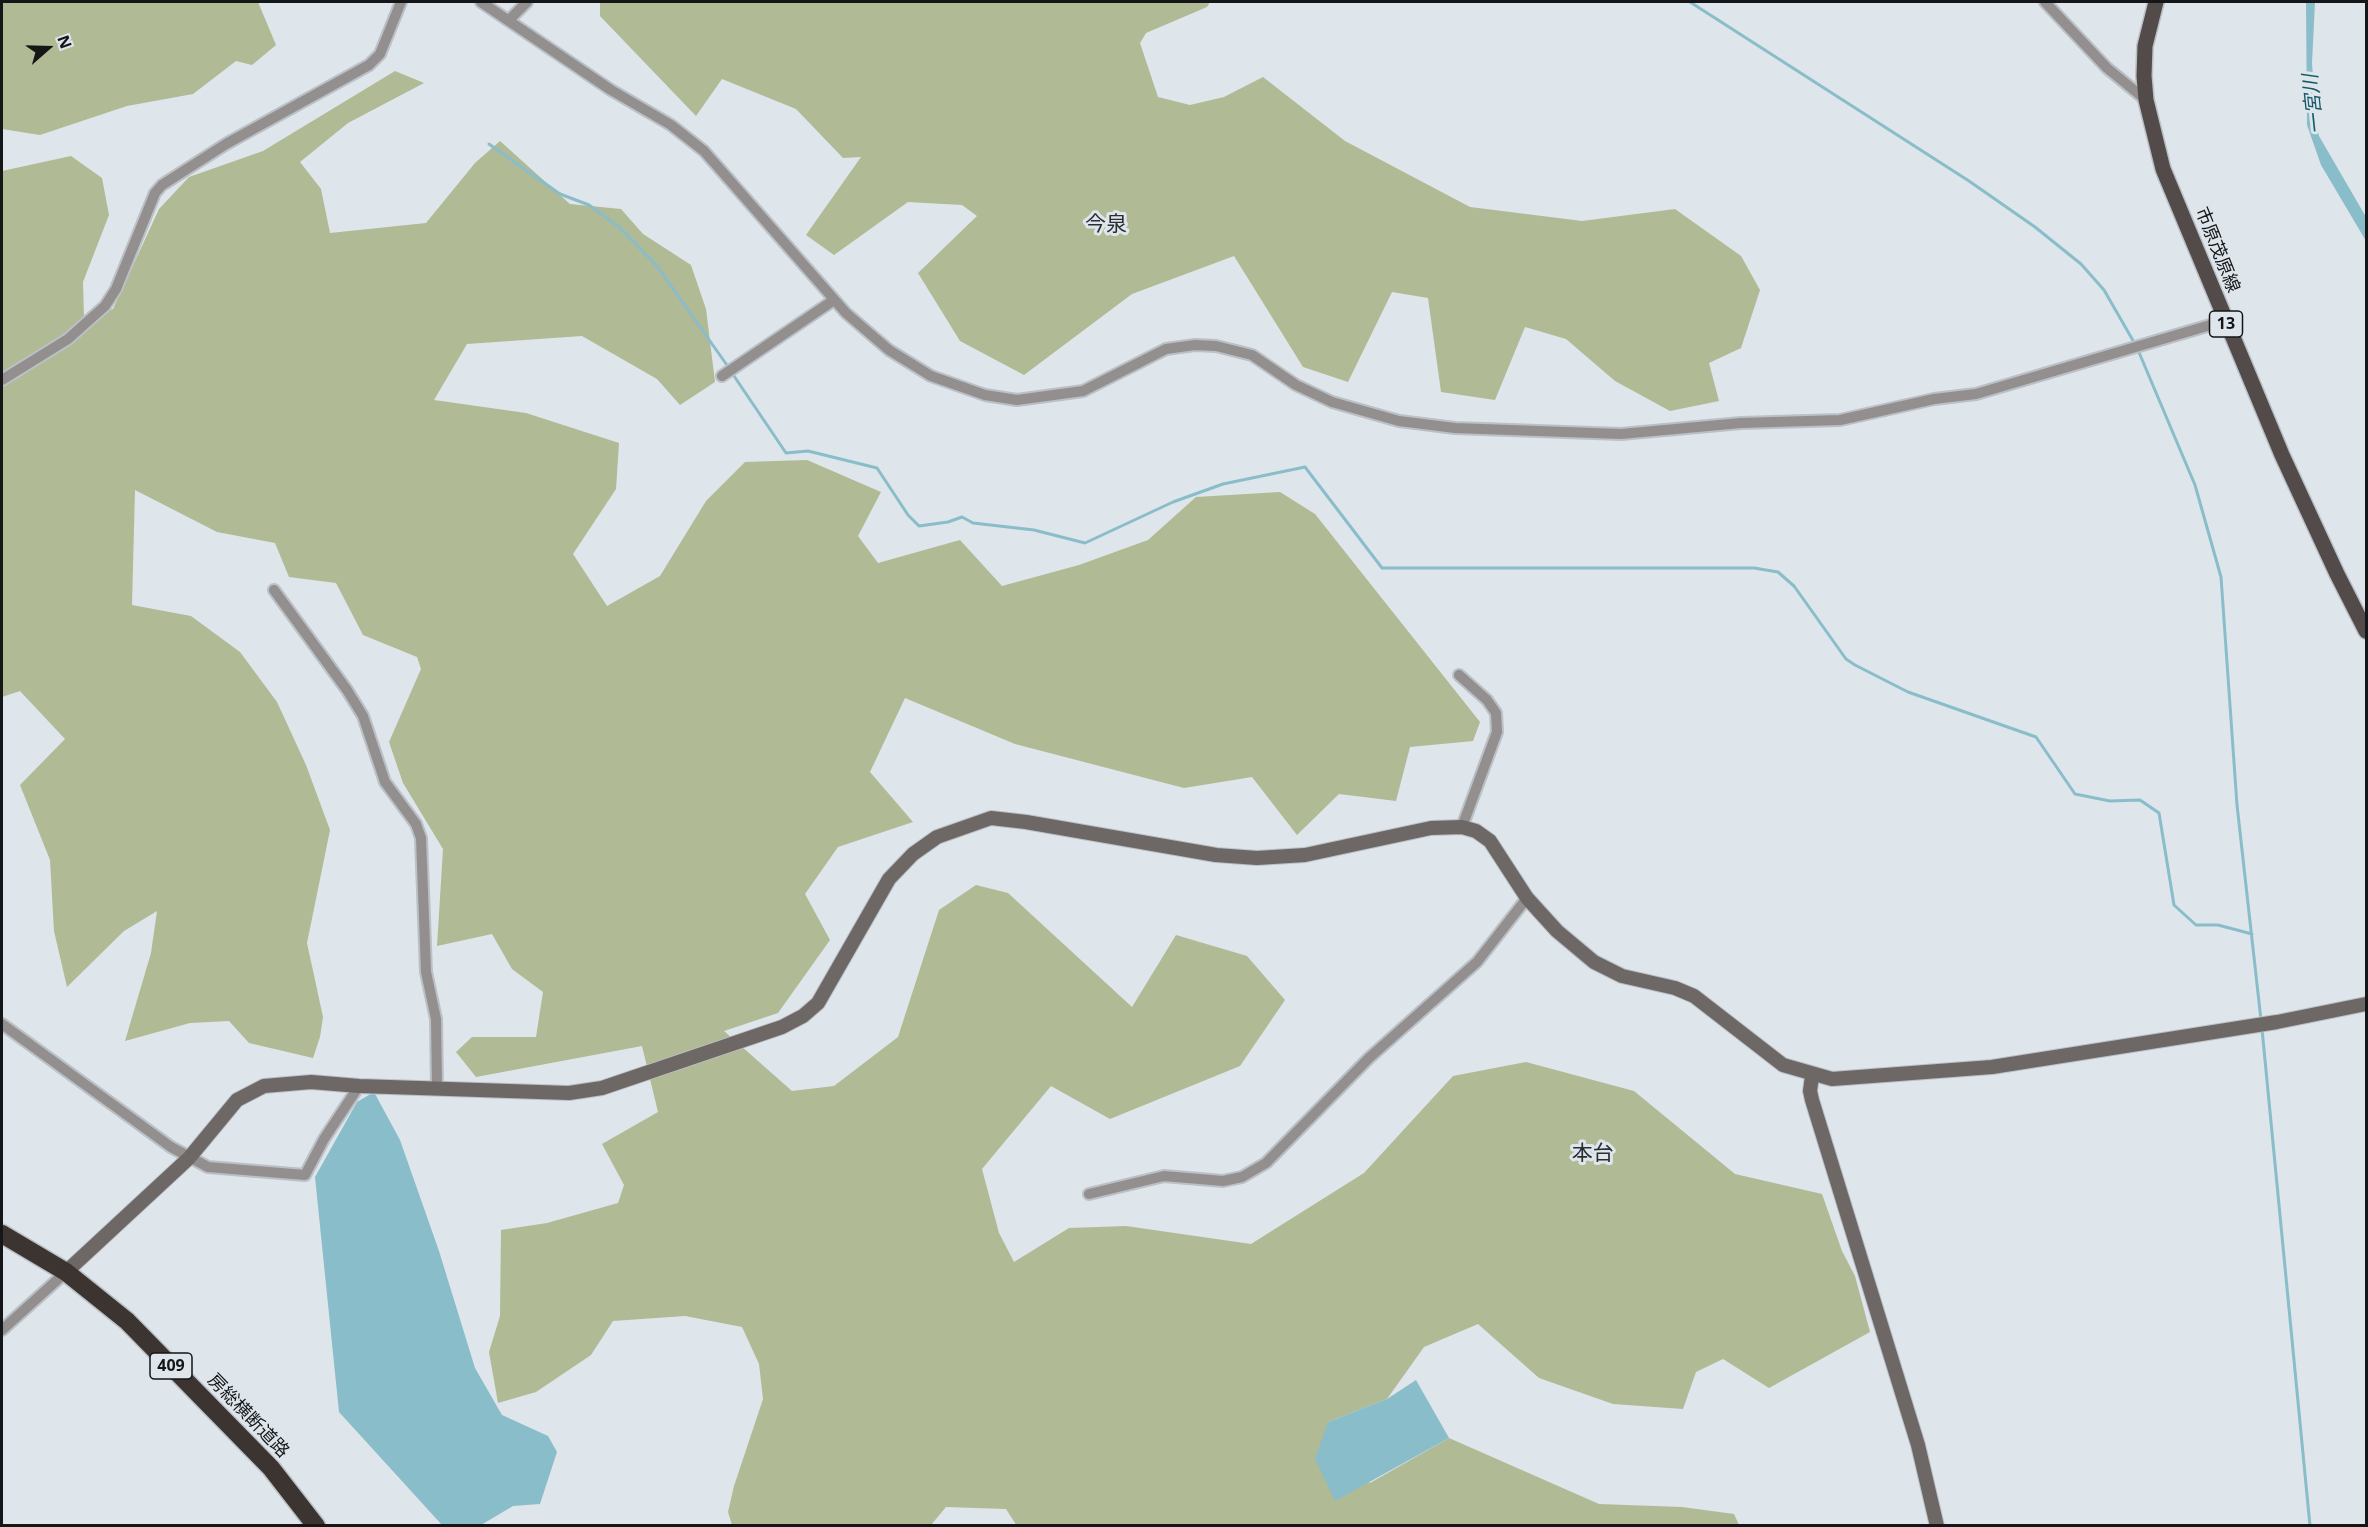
<!DOCTYPE html>
<meta charset="utf-8">
<style>
body{margin:0}
#map{position:relative;width:2368px;height:1527px;overflow:hidden;background:#dee5eb;font-family:"Noto Sans",sans-serif}
canvas{display:block}
.frame{position:absolute;inset:0;border:3px solid #141618;pointer-events:none}
.north{position:absolute;left:18px;top:18px;width:60px;height:60px;-webkit-text-stroke:4px #dee5eb;paint-order:stroke;rotate:70deg;font-size:16px;font-weight:700;line-height:24px;text-align:center;color:#141618}
.north::after{content:'';display:block;margin:auto;width:21px;height:27px;background:#141618;clip-path:polygon(50% 0,100% 100%,50% 72%,0 100%)}
</style>
<div id="map">
<canvas width="2368" height="1527"></canvas>
<div class="frame"></div>
<div class="north">N</div>
</div>
<script>
const ctx = document.querySelector('canvas').getContext('2d');
ctx.lineJoin = 'round';
function fillPath(path, color) { ctx.fillStyle = color; ctx.fill(path, 'evenodd'); }
const shape = rows => new Path2D(rows.map(r => 'M' + r).join(''));
function strokePath(path, color, width, dash) { ctx.strokeStyle = color; ctx.lineWidth = width; ctx.lineCap = dash ? 'butt' : 'round'; ctx.setLineDash(dash || []); ctx.stroke(path); }
function drawText(font, color, halo, rows, align = 'center') {
  ctx.font = font + ' "Noto Sans","Noto Sans JP",sans-serif'; ctx.lineWidth = 6; ctx.setLineDash([]); ctx.textBaseline = 'middle'; ctx.strokeStyle = halo; ctx.fillStyle = color; for (const [text, x, y, turn = 0] of rows) {
    ctx.save(); ctx.translate(x, y); ctx.rotate((+turn || 0) * Math.PI / 180); ctx.textAlign = isNaN(turn) ? turn : align; if (halo) ctx.strokeText(text, 0, 0); ctx.fillText(text, 0, 0); ctx.restore();
  }
}
fillPath(shape([
 [2,2,258,2,276,45,252,65,236,61,193,94,127,106,40,135,2,129],
 [600,2,1210,2,1207,7,1146,33,1140,43,1158,97,1190,105,1224,97,1263,77,1345,141,1470,207,1582,221,1675,209,1741,256,1760,290,1741,348,1709,363,1719,401,1670,411,1615,381,1566,339,1525,327,1495,400,1441,392,1428,298,1392,292,1348,382,1303,367,1234,256,1132,294,1024,375,960,341,918,273,977,216,962,205,908,202,834,255,806,235,861,157,843,158,796,109,722,79,696,116,600,16],
 [395,71,424,83,348,123,300,162,321,189,330,233,426,223,475,163,500,141,570,204,621,209,643,234,691,265,706,309,715,382,680,405,657,379,582,336,467,344,434,400,526,413,619,443,616,489,573,554,607,606,660,576,706,501,745,462,807,460,881,492,858,536,878,563,960,540,1002,586,1079,565,1148,540,1196,497,1280,492,1315,514,1480,722,1473,741,1410,747,1396,801,1339,794,1297,835,1252,777,1184,788,1015,744,905,698,870,772,913,822,838,847,805,894,830,940,778,1013,724,1031,792,1091,834,1086,898,1037,939,910,976,885,1008,893,1132,1007,1176,935,1247,956,1285,1000,1240,1066,1110,1119,1051,1086,982,1169,999,1233,1014,1262,1069,1228,1126,1226,1251,1244,1364,1173,1453,1076,1526,1062,1634,1091,1735,1174,1822,1194,1842,1251,1855,1276,1870,1332,1769,1388,1723,1359,1696,1372,1683,1409,1613,1404,1539,1378,1478,1324,1424,1347,1387,1399,1328,1422,1370,1483,1449,1438,1599,1504,1682,1507,1734,1514,1739,1525,1017,1526,1006,1509,946,1507,931,1525,732,1525,728,1512,734,1486,763,1399,759,1364,742,1327,685,1316,613,1321,591,1355,536,1392,498,1403,489,1352,500,1316,501,1230,547,1223,618,1203,624,1185,602,1144,658,1112,642,1046,476,1077,456,1052,472,1037,536,1037,543,992,512,969,492,934,437,946,443,849,403,783,389,742,421,669,417,657,363,635,336,583,289,577,275,543,217,532,135,490,132,605,191,616,240,652,277,702,306,765,330,830,307,943,323,1017,320,1037,313,1058,249,1043,229,1021,190,1023,125,1041,151,953,157,911,124,931,67,987,54,931,50,860,20,785,65,739,20,691,2,697,2,171,71,156,102,178,109,215,83,282,84,318,113,309,159,209,189,177,263,151]
]), '#b0ba95');
fillPath(shape([
 [2306,2,2315,2,2312,63,2316,122,2319,136,2366,217,2366,241,2321,165,2307,125],
 [374,1092,400,1140,439,1251,475,1368,502,1415,548,1436,557,1452,540,1504,513,1506,481,1525,442,1525,339,1412,315,1177,357,1102],
 [1416,1380,1449,1438,1335,1501,1315,1459,1328,1422,1387,1399]
]), '#8abdca');
strokePath(shape([
 [1690,2,1969,181,2035,227,2081,264,2104,290,2135,344],
 [489,144,560,194,589,205,619,227,657,266,729,368],
 [2138,350,2195,485,2221,577,2237,805,2261,1020],
 [732,373,786,453,808,451,877,468,908,515,919,526,948,522,962,517,973,523,1034,530,1085,543,1173,502,1223,484,1305,467,1382,568,1754,568,1778,572,1794,586,1846,659,1855,665,1908,692,2036,737,2075,794,2110,801,2140,800,2159,813,2174,905,2196,925,2218,925,2252,934],
 [2262,1029,2310,1526]
]), '#8abdca', 3);
const street = shape([
 [481,2,611,90,671,125,704,151,846,313,889,350,931,376,985,395,1017,400,1083,391,1166,349,1195,345,1216,346,1252,355,1296,385,1332,402,1399,421,1455,428,1621,434,1741,423,1840,420,1934,399,1976,394,2224,321],
 [2045,2,2107,68,2146,100],
 [510,19,527,2],
 [722,376,834,300],
 [2,380,68,339,105,306,116,289,155,193,162,185,226,144,369,65,380,54,401,2],
 [274,590,347,690,363,716,385,782,416,824,421,838,426,972,436,1019,437,1088],
 [1459,675,1487,700,1496,713,1497,732,1462,827],
 [2,1024,171,1147,208,1167,305,1175,324,1139,359,1086],
 [1089,1194,1164,1176,1223,1181,1242,1177,1266,1163,1369,1058,1477,962,1527,898],
 [2,1330,66,1272]
]);
const secondary = shape([
 [1812,1076,1810,1091,1812,1100,1918,1445,1937,1526],
 [66,1272,189,1158,237,1100,264,1086,311,1082,359,1086,569,1093,602,1088,782,1027,803,1016,818,1003,889,879,913,854,937,837,991,818,1026,822,1216,855,1257,858,1305,855,1431,828,1462,827,1476,831,1490,841,1527,898,1557,931,1594,962,1622,976,1675,988,1694,996,1783,1065,1832,1079,1992,1067,2277,1022,2366,1004]
]);
const primary = shape([
 [2156,2,2145,46,2144,76,2146,100,2163,169,2282,455,2337,574,2366,631]
]);
const highway = shape([
 [2,1234,66,1272,127,1321,271,1468,316,1526]
]);
strokePath(street, '#bac0c5', 14);
strokePath(secondary, '#bac0c5', 16);
strokePath(primary, '#bac0c5', 18);
strokePath(highway, '#bac0c5', 21);
strokePath(street, '#938f8e', 10);
strokePath(secondary, '#6d6765', 14);
strokePath(primary, '#524b49', 15);
strokePath(highway, '#3b3431', 18);
for (const [x, y, w] of [
 [2226,324,33],
 [171,1366,42]
]) { const box = new Path2D(); box.roundRect(x - w / 2, y - 13, w, 26, 4.5); ctx.fillStyle = '#dee5eb'; ctx.fill(box); strokePath(box, '#141618', 1.5); }
drawText('bold 16px', '#141618', null, [
 ["13",2226,324],
 ["409",171,1366]
]);
drawText('18px', '#141618', '#dee5eb', [
 ["市原茂原線",2217,250,68],
 ["房総横断道路",248,1416,46]
]);
drawText('italic 20px', '#155a69', '#dee5eb', [
 ["一宮川",2314,104,-96]
]);
drawText('21px', '#282e32', '#dee5eb', [
 ["今泉",1106,225],
 ["本台",1593,1154]
]);
</script>
